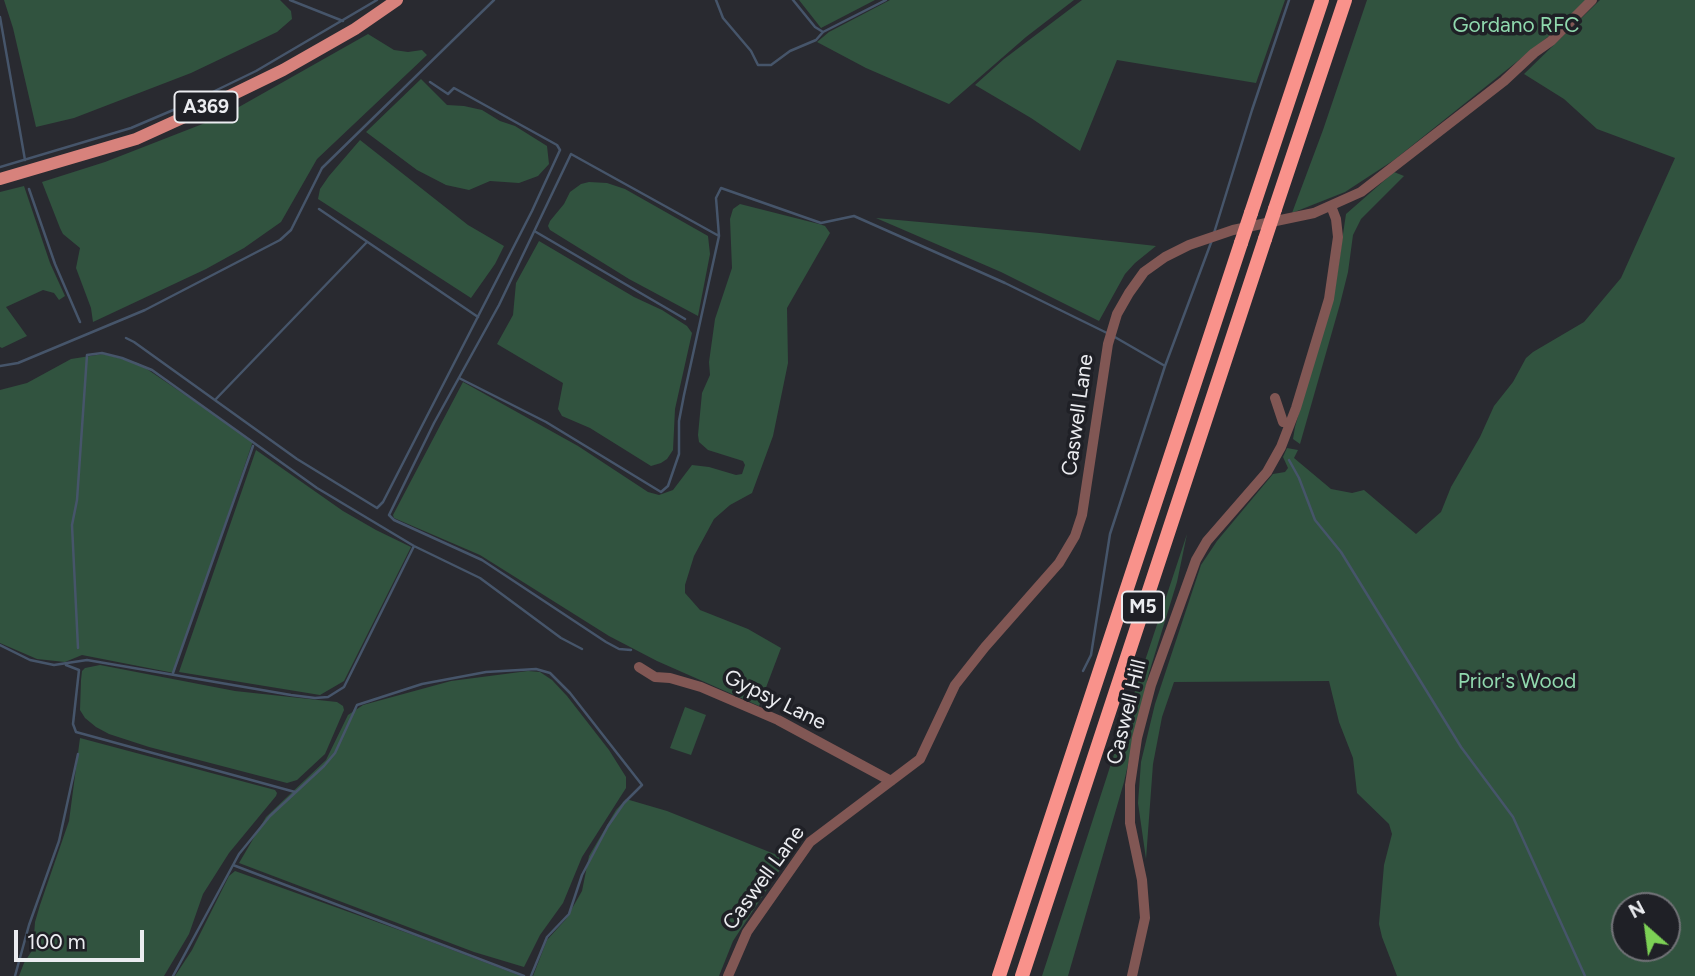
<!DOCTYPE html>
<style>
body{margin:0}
#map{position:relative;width:1695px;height:976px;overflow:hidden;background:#292a30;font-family:Figtree,sans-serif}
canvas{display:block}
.north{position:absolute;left:1611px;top:892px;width:70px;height:70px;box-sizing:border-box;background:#1f2026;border:2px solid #717277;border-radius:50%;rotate:332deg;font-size:19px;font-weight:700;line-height:28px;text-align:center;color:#ebecf0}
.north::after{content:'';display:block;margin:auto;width:24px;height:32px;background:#7cd155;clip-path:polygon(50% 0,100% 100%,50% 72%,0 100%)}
.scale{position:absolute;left:14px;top:930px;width:130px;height:32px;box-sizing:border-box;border:4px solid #ebecf0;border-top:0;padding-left:9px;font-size:21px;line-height:24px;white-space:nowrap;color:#ebecf0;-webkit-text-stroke:5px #1f2026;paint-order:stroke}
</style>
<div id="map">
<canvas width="1695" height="976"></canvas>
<div class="north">N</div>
<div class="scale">100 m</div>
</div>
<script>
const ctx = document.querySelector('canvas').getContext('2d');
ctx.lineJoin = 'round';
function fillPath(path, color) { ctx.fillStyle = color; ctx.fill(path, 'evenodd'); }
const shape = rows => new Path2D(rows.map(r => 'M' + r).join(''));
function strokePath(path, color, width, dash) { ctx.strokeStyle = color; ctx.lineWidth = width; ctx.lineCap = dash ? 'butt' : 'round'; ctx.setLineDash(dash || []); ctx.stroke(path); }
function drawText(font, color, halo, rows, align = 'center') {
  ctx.font = font + ' Figtree,sans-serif'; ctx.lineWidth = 7; ctx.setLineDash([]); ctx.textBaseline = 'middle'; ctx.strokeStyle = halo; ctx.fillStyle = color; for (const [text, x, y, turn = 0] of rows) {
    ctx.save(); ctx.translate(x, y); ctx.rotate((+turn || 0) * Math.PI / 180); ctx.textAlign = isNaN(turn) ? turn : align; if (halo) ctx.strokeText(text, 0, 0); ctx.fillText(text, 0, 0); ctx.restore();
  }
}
fillPath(shape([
 [4,0,280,0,291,11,292,19,277,32,191,73,74,118,36,127,13,28],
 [799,0,875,0,821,28],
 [890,0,1074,0,1026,37,949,104,866,68,817,42,829,32],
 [1082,0,1285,0,1256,83,1117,60,1080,151,1031,118,975,85,1004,59],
 [1367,0,1586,0,1559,28,1394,160,1345,192,1292,213,1323,130],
 [1600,0,1695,0,1695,976,1397,976,1382,937,1379,924,1384,865,1392,834,1389,824,1357,793,1353,758,1339,722,1329,681,1174,682,1162,717,1153,764,1146,859,1138,803,1141,762,1155,704,1201,565,1217,541,1273,474,1285,472,1288,468,1283,457,1287,448,1298,450,1294,458,1331,489,1352,493,1364,490,1416,534,1441,512,1451,487,1480,437,1494,406,1513,382,1526,358,1533,352,1584,322,1621,278,1675,158,1597,129,1564,99,1524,74],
 [1667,906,1667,948,1625,948,1625,906],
 [368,34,394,50,408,52,422,50,427,55,317,159,281,222,244,248,206,269,93,322,91,308,76,268,80,248,63,234,60,228,42,182,105,162,223,116],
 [421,79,447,105,464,106,482,110,500,121,515,126,547,146,549,164,538,176,519,183,490,181,469,190,446,185,417,170,366,132],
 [360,140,468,225,504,246,495,264,471,298,318,199,320,189,329,176],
 [1394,172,1404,176,1361,219,1353,235,1348,272,1340,304,1300,444,1293,439,1295,427,1335,288,1346,214],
 [589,182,607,183,625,189,708,236,710,254,698,316,629,279,550,230,548,226,550,221,564,204,570,192,581,184],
 [24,186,50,263,65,296,59,300,54,293,43,290,6,307,27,336,2,348,0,347,0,192],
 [740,204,819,224,825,226,830,233,787,308,788,363,773,436,752,493,730,505,714,519,694,556,685,585,685,593,700,610,748,629,781,648,759,706,657,661,609,636,480,555,394,518,393,515,463,382,578,446,648,492,659,495,673,490,692,465,709,467,736,475,742,474,745,465,743,461,708,450,699,442,698,435,702,393,710,375,709,362,715,319,732,268,730,219,733,209],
 [876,218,1040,233,1156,246,1135,263,1125,274,1099,321,1001,272],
 [539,241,634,297,662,310,687,326,692,333,675,409,673,450,667,459,661,463,651,466,590,428,562,416,558,409,563,383,497,344,513,315,516,283],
 [103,354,138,363,253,441,174,673,82,655,65,662,37,659,0,643,0,390,27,383,71,359],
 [256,450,343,511,376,530,411,547,344,681,320,695,179,672],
 [1187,534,1177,582,1149,673,1124,782,1068,976,1042,976,1121,733,1127,730,1133,712,1130,706],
 [100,665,235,691,337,702,343,706,344,710,325,754,297,780,287,783,149,747,109,734,96,727,85,718,80,710,81,680,82,671,85,668],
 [528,671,540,672,552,680,567,696,609,750,626,777,626,788,582,857,563,903,540,935,524,967,474,952,239,863,266,817,326,760,348,715,363,705,451,681],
 [685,707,706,715,691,755,670,748],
 [80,738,275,790,277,793,276,796,229,853,203,894,189,934,164,976,19,976,24,963,33,949,35,922,40,905,69,821],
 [626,799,667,811,787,859,733,941,719,976,533,976,547,940,566,919,582,891,589,856,616,810],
 [235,871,413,935,521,976,175,976,192,950,229,876]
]), '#31533f');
strokePath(shape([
 [290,0,343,21],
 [716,0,723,18,751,51,758,65,771,65,790,51,816,40,823,32,886,0],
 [793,0,815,27,823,32],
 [0,17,25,160],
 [0,167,131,128,192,102,256,71,377,0],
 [29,189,55,264,80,322],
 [319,209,478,317],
 [536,232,685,319],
 [1214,233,1252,110,1289,0],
 [1113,336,1165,366],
 [126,338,134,342,297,459,377,508,383,502,532,211,560,150,557,145,454,88,448,94,430,82],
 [0,366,18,363,145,310,280,240,291,230,322,168,494,0],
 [459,378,546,422,661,492,668,486,679,454,679,421,684,395,719,236],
 [215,400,367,242],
 [1289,460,1299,478,1315,520,1341,552,1461,747,1513,817,1585,976],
 [0,645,30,660,54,665,87,660,291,695,315,698,328,697,344,687,414,546],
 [78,648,72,525,77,500,87,355,102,353,122,358,152,370,317,488,414,546,480,578,561,638,582,649],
 [631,650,619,649,606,642,482,560,394,520,389,515,434,423,499,305,571,154,719,236,716,198,721,188,821,223,854,216,1005,283,1107,333],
 [66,665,79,670,73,724,76,732,295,792],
 [1083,671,1091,655,1110,534,1165,366,1212,240],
 [173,673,253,446],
 [233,865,524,976],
 [15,976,29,925,59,841,78,754],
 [173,976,239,854,270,816,324,766,335,753,357,705,422,684,486,672,536,669,550,673,570,693,642,785,624,803,608,826,582,875,569,914,547,937,531,976]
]), '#46556a', 2.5);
strokePath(shape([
 [1275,398,1283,422],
 [639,667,655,677,670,678,701,687,778,720,891,781],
 [728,976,747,932,810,842,920,759,955,685,985,647,1059,563,1075,536,1082,515,1108,344,1117,314,1129,293,1144,272,1165,257,1189,245,1233,230,1314,213,1361,192,1504,81,1534,53,1551,41,1592,0],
 [1132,976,1145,918,1142,880,1130,823,1130,785,1137,738,1151,685,1196,560,1207,541,1267,472,1281,447,1296,408,1329,299,1338,237,1336,219,1331,206]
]), '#815754', 10);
strokePath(shape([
 [0,179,136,139,213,104,283,70,355,29,397,0]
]), '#d7827c', 12);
strokePath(shape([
 [1275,209,1345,0],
 [1251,213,1322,0],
 [999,976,1241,243],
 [1022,976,1265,239]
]), '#f9928b', 14);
strokePath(shape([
 [1265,239,1275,209],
 [1241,243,1251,213]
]), '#f9928b', 14);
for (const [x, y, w] of [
 [206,107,63],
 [1143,607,42]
]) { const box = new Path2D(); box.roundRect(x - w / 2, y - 15.5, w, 31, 5); ctx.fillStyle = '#1f2026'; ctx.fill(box); strokePath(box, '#ebecf0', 2); }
drawText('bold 19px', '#ebecf0', null, [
 ["A369",206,107],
 ["M5",1143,607]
]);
drawText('21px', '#90d9ae', '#1f2026', [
 ["Gordano RFC",1516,26],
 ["Prior's Wood",1517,682]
]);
drawText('21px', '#ebecf0', '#1f2026', [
 ["Caswell Lane",1078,415,-82],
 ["Gypsy Lane",775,700,26],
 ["Caswell Hill",1127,712,-76],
 ["Caswell Lane",764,878,-54]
]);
</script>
